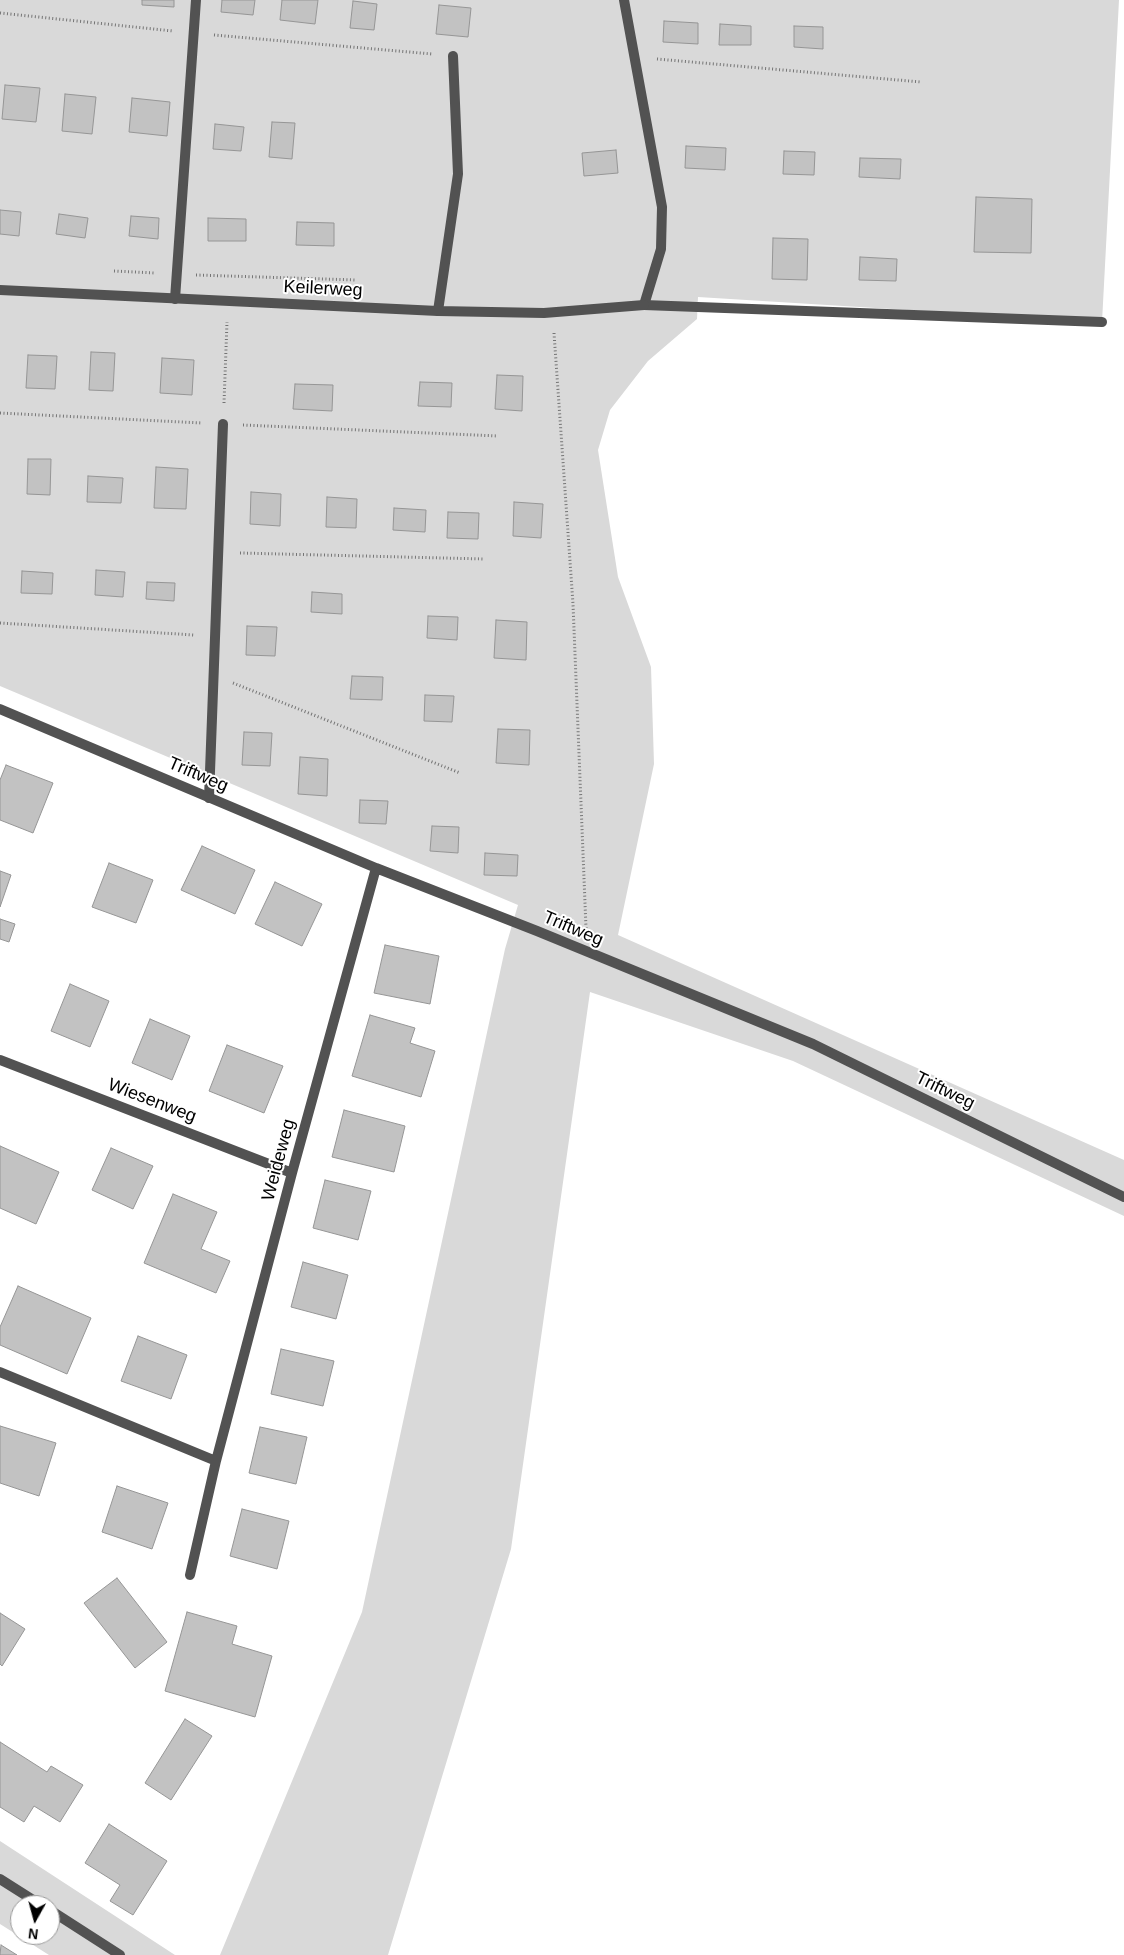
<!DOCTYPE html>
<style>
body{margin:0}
#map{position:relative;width:1124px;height:1955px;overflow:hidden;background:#fff;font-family:Arial,sans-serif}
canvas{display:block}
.north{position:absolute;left:10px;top:1895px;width:50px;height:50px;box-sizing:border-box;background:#fff;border:1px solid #999;border-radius:50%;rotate:187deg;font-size:14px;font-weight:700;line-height:20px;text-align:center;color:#000}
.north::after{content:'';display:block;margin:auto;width:18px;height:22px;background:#000;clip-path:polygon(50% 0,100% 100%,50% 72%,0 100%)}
</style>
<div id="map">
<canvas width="1124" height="1955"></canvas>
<div class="north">N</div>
</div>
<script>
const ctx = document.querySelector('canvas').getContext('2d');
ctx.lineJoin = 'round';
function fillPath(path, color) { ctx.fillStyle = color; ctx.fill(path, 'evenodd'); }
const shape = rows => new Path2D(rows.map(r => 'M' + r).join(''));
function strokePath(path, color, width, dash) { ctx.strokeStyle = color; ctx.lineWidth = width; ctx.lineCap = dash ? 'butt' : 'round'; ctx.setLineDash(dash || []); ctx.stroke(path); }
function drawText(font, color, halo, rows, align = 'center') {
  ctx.font = font + ' Arial,sans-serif'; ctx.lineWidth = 4; ctx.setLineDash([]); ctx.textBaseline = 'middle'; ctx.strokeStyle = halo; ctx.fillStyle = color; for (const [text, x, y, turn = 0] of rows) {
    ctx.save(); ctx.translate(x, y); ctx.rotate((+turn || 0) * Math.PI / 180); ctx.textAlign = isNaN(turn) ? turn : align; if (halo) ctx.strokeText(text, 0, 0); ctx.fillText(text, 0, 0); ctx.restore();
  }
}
fillPath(shape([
 [0,0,1119,0,1102,322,698,297,697,319,648,361,610,410,598,450,618,577,651,667,654,764,618,935,1124,1160,1124,1216,793,1061,590,992,511,1549,388,1955,220,1955,362,1612,505,949,518,905,0,686],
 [0,1841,175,1955,49,1955,0,1924],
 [20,1905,50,1905,50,1935,20,1935]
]), '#d9d9d9');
const building = shape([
 [142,0,174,0,174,7,142,5,142,0],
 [222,0,255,0,253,15,221,12,222,0],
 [282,0,318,0,315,24,280,20,282,0],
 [353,1,377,4,374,30,350,28,353,1],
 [439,5,471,8,468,37,436,34,439,5],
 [664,21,698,23,698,44,663,42,664,21],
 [720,24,751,26,751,45,719,45,720,24],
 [794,26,823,27,823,49,794,47,794,26],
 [5,85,40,88,36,122,2,119,5,85],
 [65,94,96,97,92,134,62,131,65,94],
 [132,98,170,102,167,136,129,132,132,98],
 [272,122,295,123,292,159,269,157,272,122],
 [215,124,244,127,241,151,213,149,215,124],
 [686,146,726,148,725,170,685,168,686,146],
 [616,150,618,173,584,176,582,153,616,150],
 [784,151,815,152,814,175,783,174,784,151],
 [860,158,901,159,900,179,859,177,860,158],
 [976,197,1032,199,1031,253,974,252,976,197],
 [0,210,21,212,19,236,0,234,0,210],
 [59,214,88,218,85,238,56,234,59,214],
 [131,216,159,218,158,239,129,236,131,216],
 [208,218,246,219,246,241,208,241,208,218],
 [297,222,334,223,334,246,296,245,297,222],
 [773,238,808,239,807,280,772,279,773,238],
 [860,257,897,259,896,281,859,280,860,257],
 [91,352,115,353,113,391,89,390,91,352],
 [28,355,57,356,55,389,26,388,28,355],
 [162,358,194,360,192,395,160,393,162,358],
 [497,375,523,376,522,411,495,409,497,375],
 [420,382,452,383,451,407,418,406,420,382],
 [295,384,333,385,332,411,293,409,295,384],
 [28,459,51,459,50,495,27,494,28,459],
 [156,467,188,469,186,509,154,508,156,467],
 [88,476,123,478,121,503,87,502,88,476],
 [251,492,281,494,280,526,250,524,251,492],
 [327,497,357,499,356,528,326,527,327,497],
 [514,502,543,504,541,538,513,536,514,502],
 [394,508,426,510,425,532,393,530,394,508],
 [448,512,479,513,478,539,447,538,448,512],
 [96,570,125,572,123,597,95,595,96,570],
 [22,571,53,573,52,594,21,593,22,571],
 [147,582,175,583,174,601,146,599,147,582],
 [312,592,342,594,342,614,311,612,312,592],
 [428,616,458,617,457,640,427,638,428,616],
 [496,620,527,622,526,660,494,658,496,620],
 [247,626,277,627,275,656,246,655,247,626],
 [352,676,383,677,382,700,350,699,352,676],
 [425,695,454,696,452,722,424,721,425,695],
 [498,729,530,730,529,765,496,763,498,729],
 [244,732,272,733,270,766,242,765,244,732],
 [300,757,328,759,327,796,298,794,300,757],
 [6,765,53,783,33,833,0,820,0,780,6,765],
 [360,800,388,801,386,824,359,823,360,800],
 [432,826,459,827,458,853,430,851,432,826],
 [202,846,255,870,235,914,181,890,202,846],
 [485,853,518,855,517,876,484,875,485,853],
 [109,863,153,880,136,923,92,907,109,863],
 [0,871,11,875,0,907,0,871],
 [275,882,322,904,302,946,255,924,275,882],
 [0,919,15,924,9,942,0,939,0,919],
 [385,945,439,956,430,1004,374,993,385,945],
 [70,984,109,1001,90,1047,51,1031,70,984],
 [370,1015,415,1028,410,1043,435,1051,421,1097,352,1076,370,1015],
 [150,1019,190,1036,172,1080,132,1063,150,1019],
 [227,1045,283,1066,264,1113,209,1091,227,1045],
 [344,1110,405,1126,394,1172,332,1157,344,1110],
 [0,1146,59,1172,36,1224,0,1208,0,1146],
 [111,1148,153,1166,133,1209,92,1190,111,1148],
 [325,1180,371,1191,358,1240,313,1228,325,1180],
 [173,1194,217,1212,201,1249,230,1261,216,1293,144,1263,173,1194],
 [303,1262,348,1275,336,1319,291,1307,303,1262],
 [18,1286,91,1318,67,1374,0,1345,0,1327,18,1286],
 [138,1336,187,1355,171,1399,121,1381,138,1336],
 [281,1349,334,1361,323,1406,271,1394,281,1349],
 [0,1426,56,1443,39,1496,0,1483,0,1426],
 [260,1427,307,1437,296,1484,249,1473,260,1427],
 [117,1486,168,1503,152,1549,102,1532,117,1486],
 [242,1509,289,1521,277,1569,230,1556,242,1509],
 [117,1578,167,1642,135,1668,84,1603,117,1578],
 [187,1612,237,1626,232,1644,272,1656,255,1717,165,1691,187,1612],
 [0,1613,25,1629,2,1666,0,1664,0,1613],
 [185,1719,212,1736,171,1800,145,1783,185,1719],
 [0,1742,47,1772,51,1766,83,1785,60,1822,34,1806,24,1822,0,1807,0,1742],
 [109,1824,167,1861,133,1915,110,1901,120,1885,85,1863,109,1824],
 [1,1945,17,1955,0,1955,1,1945]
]);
fillPath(building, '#c2c2c2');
strokePath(building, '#969696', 1);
strokePath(shape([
 [0,13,173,31],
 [214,35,432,54],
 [657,59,921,82],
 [114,271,155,273],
 [196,275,356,280],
 [554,333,573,604,586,928],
 [224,403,227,322],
 [0,413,202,423],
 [243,425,498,436],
 [240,553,484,559],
 [0,623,194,635],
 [233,683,460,773]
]), '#747474', 3, [1, 2.5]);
strokePath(shape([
 [624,0,662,207,661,249,644,305,1102,322],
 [175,299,196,0],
 [438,311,458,174,453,56],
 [209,798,223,424]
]), '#525252', 10);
strokePath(shape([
 [0,290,438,311,544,313,644,305],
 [0,709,376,868,537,931,813,1044,1124,1197],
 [0,1060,292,1173],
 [0,1372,216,1461],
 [190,1575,216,1461,292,1173,376,868],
 [0,1879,41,1905],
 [50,1910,120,1955]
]), '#525252', 10);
drawText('18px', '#000', '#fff', [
 ["Keilerweg",323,289,3],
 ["Triftweg",198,775,23],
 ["Triftweg",573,929,23],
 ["Triftweg",945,1091,26],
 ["Wiesenweg",152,1101,21],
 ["Weideweg",279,1160,-75]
]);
</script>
